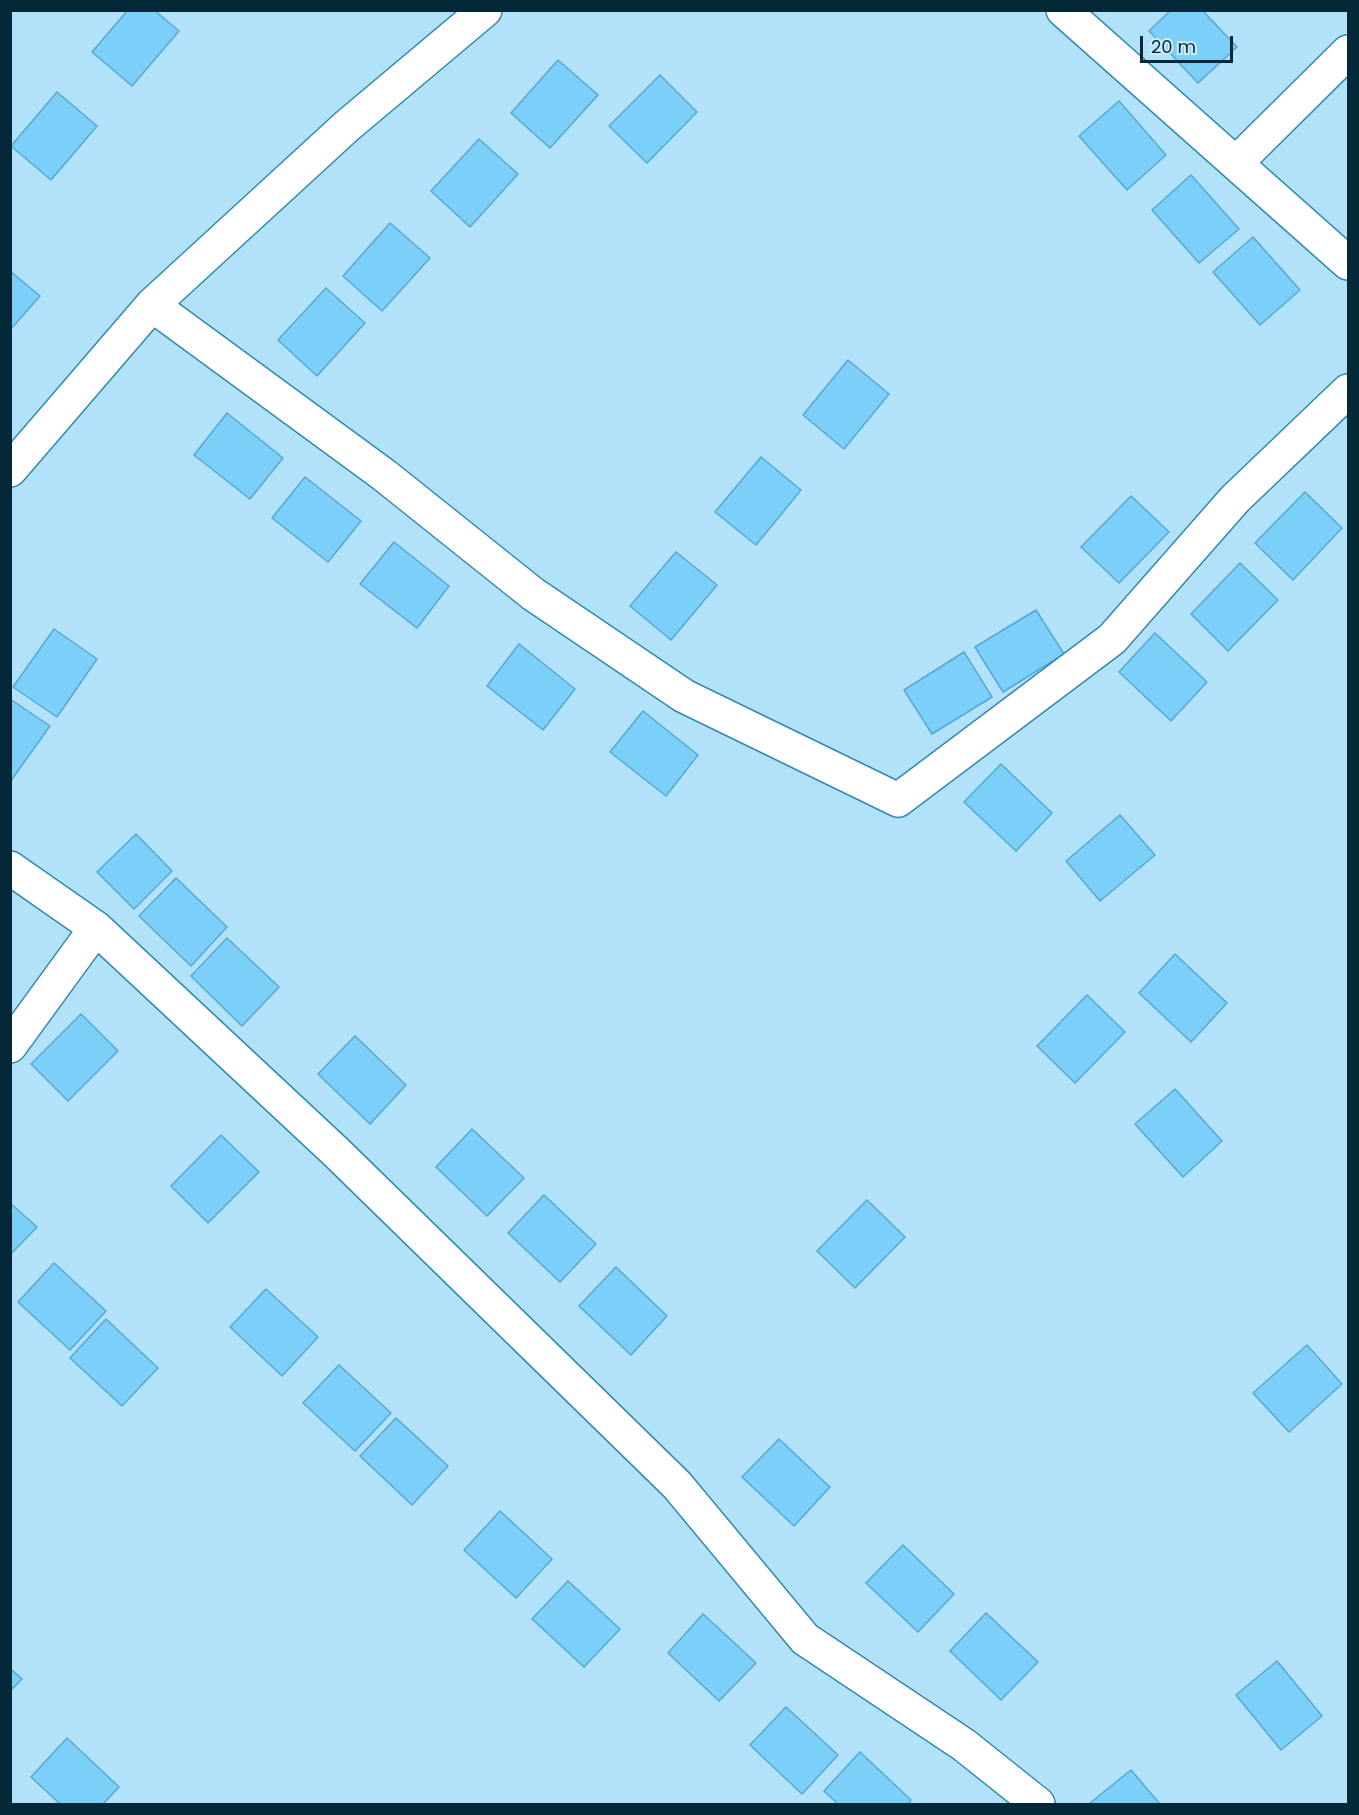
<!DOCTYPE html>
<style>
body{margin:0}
#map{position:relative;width:1359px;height:1815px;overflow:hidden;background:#b2e1fa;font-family:Poppins,sans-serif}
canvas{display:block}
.frame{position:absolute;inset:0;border:12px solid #032837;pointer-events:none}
.scale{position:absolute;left:1140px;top:36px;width:93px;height:27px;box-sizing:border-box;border:3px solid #032837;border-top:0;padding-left:8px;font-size:18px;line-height:21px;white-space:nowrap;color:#032837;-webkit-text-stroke:4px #ccebfc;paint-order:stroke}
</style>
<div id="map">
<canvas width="1359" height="1815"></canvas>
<div class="frame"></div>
<div class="scale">20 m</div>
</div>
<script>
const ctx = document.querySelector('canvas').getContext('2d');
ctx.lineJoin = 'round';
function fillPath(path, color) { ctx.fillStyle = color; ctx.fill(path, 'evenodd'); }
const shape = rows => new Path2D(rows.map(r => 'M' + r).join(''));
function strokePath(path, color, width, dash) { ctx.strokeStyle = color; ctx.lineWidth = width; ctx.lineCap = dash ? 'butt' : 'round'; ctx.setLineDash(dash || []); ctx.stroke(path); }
const building = shape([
 [128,10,154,10,179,31,132,86,92,52,128,10],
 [1171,10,1202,10,1237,47,1198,83,1149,31,1171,10],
 [558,60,598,95,550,148,511,113,558,60],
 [660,75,697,112,647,163,609,126,660,75],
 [57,92,97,126,51,180,11,146,57,92],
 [1119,101,1166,155,1127,190,1079,136,1119,101],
 [479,139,518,174,470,227,431,191,479,139],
 [1191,175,1239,229,1199,263,1152,210,1191,175],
 [390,223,430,258,382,311,343,276,390,223],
 [1253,237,1300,290,1260,325,1213,272,1253,237],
 [10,271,40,296,10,330,10,271],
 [326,288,365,323,317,376,278,340,326,288],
 [848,360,889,394,844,449,803,415,848,360],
 [227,413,283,458,250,499,194,455,227,413],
 [761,457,801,490,756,545,715,512,761,457],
 [305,477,361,521,328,562,272,518,305,477],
 [1305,492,1342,528,1293,580,1255,543,1305,492],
 [1131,496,1169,532,1119,583,1081,547,1131,496],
 [394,542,449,586,417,628,360,584,394,542],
 [676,552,717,585,671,640,630,606,676,552],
 [1240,563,1278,600,1228,651,1191,614,1240,563],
 [1036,610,1064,654,1003,692,975,647,1036,610],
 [54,629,97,659,57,717,13,687,54,629],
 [1155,633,1207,682,1171,721,1119,672,1155,633],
 [519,644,575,689,543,730,487,686,519,644],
 [964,652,992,697,932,734,904,690,964,652],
 [10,699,50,726,10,782,10,699],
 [643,711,698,755,666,796,610,752,643,711],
 [1001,764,1052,813,1016,851,964,802,1001,764],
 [1120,815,1155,855,1100,901,1066,861,1120,815],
 [136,834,172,871,134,909,97,872,136,834],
 [176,878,227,927,191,966,139,916,176,878],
 [227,938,279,987,242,1026,191,976,227,938],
 [1175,954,1227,1003,1191,1042,1139,993,1175,954],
 [1087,995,1125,1032,1075,1083,1037,1046,1087,995],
 [81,1014,118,1051,68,1101,31,1064,81,1014],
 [355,1036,406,1085,370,1124,318,1074,355,1036],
 [1175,1089,1222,1141,1183,1177,1135,1124,1175,1089],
 [472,1129,524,1178,487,1216,436,1167,472,1129],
 [221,1135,259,1172,208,1223,171,1186,221,1135],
 [544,1195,596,1244,560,1282,508,1233,544,1195],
 [867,1200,905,1237,855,1288,817,1251,867,1200],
 [10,1203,37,1227,10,1255,10,1203],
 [54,1263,106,1311,70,1350,18,1302,54,1263],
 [616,1267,667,1316,631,1355,579,1306,616,1267],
 [266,1289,318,1337,282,1376,230,1327,266,1289],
 [106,1319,158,1368,122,1406,70,1358,106,1319],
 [1307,1345,1342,1384,1289,1432,1253,1393,1307,1345],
 [339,1365,391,1413,355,1451,303,1403,339,1365],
 [396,1418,448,1466,412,1505,360,1456,396,1418],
 [779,1439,830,1487,794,1526,742,1477,779,1439],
 [500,1511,552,1559,516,1598,464,1550,500,1511],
 [903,1545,954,1594,918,1632,866,1583,903,1545],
 [568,1581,620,1629,584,1667,532,1619,568,1581],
 [986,1613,1038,1662,1001,1700,950,1651,986,1613],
 [703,1614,756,1663,719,1701,668,1653,703,1614],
 [1277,1661,1322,1716,1281,1750,1236,1695,1277,1661],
 [10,1668,22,1679,10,1691,10,1668],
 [786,1707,838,1755,802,1794,750,1745,786,1707],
 [67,1738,119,1787,103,1804,60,1804,31,1777,67,1738],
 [860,1752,911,1800,908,1804,838,1804,824,1791,860,1752],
 [1131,1770,1160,1804,1091,1804,1090,1803,1131,1770]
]);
fillPath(building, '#7ccff9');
strokePath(building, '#55a8d0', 1.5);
const minor = shape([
 [1063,10,1348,263],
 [1236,163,1348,52],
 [152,305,384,475,533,594,684,696,898,800,1112,639,1235,499,1348,391],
 [10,470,152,305,347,126,485,10],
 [10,868,96,928,336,1152,677,1485,805,1639,964,1745,1038,1804],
 [10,1046,96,928]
]);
strokePath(minor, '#3289af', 36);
strokePath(minor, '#fff', 33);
</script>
